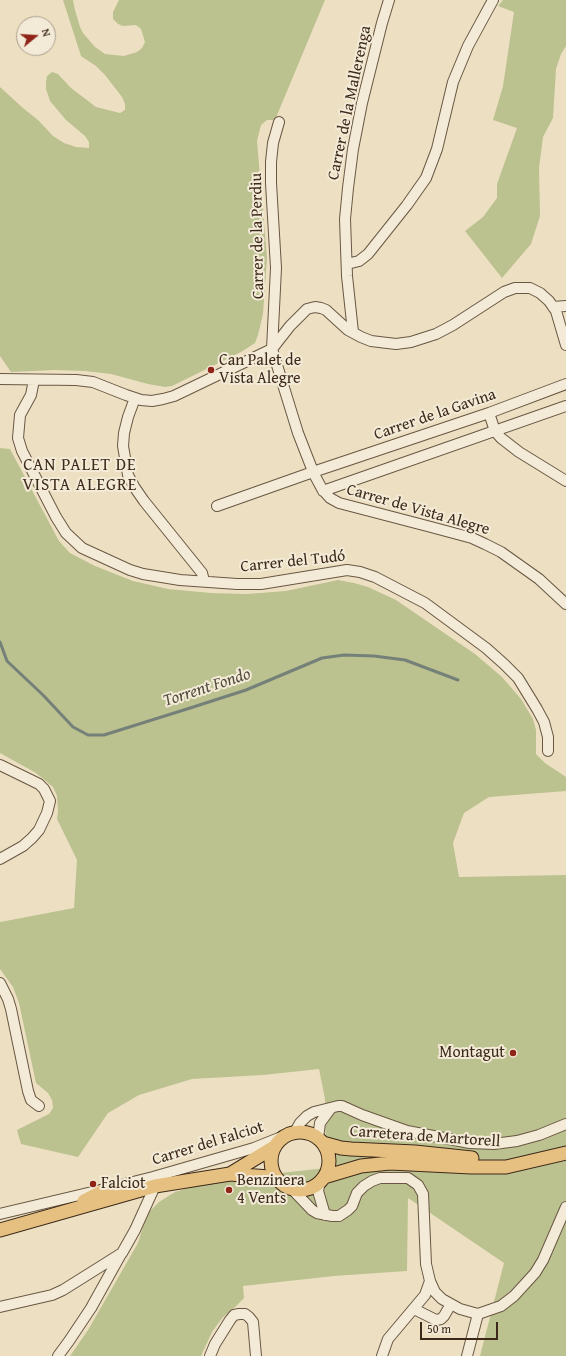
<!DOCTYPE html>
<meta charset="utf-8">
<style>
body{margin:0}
#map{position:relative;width:566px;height:1356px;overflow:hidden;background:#ede0c2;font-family:"Gentium Book Plus",serif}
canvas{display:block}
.north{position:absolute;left:16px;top:16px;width:40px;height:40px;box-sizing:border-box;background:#f3ebd7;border:1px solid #aa9d8b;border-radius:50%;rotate:72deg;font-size:11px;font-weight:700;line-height:16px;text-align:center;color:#3d2919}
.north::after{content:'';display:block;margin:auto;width:14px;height:18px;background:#8f2418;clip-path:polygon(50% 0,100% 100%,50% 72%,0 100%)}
.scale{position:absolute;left:420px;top:1322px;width:78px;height:18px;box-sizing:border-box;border:2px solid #3d2919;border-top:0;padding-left:5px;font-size:12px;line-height:14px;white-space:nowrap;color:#3d2919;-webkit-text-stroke:3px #f3ebd7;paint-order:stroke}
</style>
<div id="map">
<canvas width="566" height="1356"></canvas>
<div class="north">N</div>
<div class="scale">50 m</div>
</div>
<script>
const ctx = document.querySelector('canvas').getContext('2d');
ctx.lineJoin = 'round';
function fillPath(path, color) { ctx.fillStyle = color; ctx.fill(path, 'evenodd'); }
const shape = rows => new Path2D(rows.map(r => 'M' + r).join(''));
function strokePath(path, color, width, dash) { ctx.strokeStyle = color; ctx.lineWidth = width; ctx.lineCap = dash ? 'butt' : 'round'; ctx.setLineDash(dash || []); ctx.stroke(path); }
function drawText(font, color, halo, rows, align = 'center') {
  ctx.font = font + ' "Gentium Book Plus",serif'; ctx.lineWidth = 4; ctx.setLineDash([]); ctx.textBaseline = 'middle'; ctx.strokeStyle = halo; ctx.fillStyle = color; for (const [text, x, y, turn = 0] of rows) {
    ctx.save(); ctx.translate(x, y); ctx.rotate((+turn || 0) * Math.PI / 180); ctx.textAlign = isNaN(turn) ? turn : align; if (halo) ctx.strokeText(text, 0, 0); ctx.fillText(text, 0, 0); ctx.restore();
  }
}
fillPath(shape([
 [63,0,73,0,75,10,80,27,83,33,95,47,105,54,124,56,137,52,142,48,145,42,141,29,136,25,123,26,118,24,113,19,113,12,119,0,325,0,275,120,267,120,261,125,257,141,267,258,263,314,258,335,255,343,241,352,172,386,165,387,148,384,111,374,85,371,55,370,11,372,0,356,0,87,23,108,38,120,53,136,64,143,76,147,89,148,89,142,85,136,66,120,50,101,46,89,46,82,47,76,52,72,58,74,71,88,96,107,120,113,125,110,125,104,122,97,105,75,96,66,81,56],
 [503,0,566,0,566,46,561,54,556,69,553,118,543,137,539,168,540,216,531,244,502,278,465,231,483,217,497,198,497,184,517,128,493,120,503,86,514,12,498,6],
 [0,448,10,449,59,541,70,553,95,566,133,581,168,589,211,593,247,594,286,591,338,580,354,583,368,587,396,600,475,654,502,677,521,699,533,719,536,730,536,754,545,763,566,777,566,791,489,797,464,813,453,843,459,877,566,875,566,1356,480,1356,504,1263,408,1198,407,1271,334,1276,243,1286,244,1298,235,1307,223,1317,212,1332,201,1356,70,1356,88,1330,138,1243,144,1224,150,1211,159,1202,175,1192,198,1185,226,1179,326,1168,325,1099,319,1069,263,1075,192,1079,139,1095,108,1113,78,1157,21,1144,17,1130,49,1114,53,1108,52,1100,48,1093,36,1083,19,1003,13,987,0,969,0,922,74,908,77,860,57,819,58,811,57,796,53,787,36,773,0,753]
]), '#bcc190');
strokePath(shape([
 [0,642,7,661,43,695,73,727,88,735,104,735,187,709,246,690,322,658,344,655,374,656,405,660,458,680]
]), '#758178', 3);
const minor = shape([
 [279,122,273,143,271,162,271,183,276,268,272,349,298,433,314,474,322,489,330,498,339,503,431,527,472,538,485,544,501,552,539,579,566,604],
 [347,264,359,261,368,254,407,205,426,178,437,149,453,82,468,46,493,0],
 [553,307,566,306],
 [353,332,347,276,345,219,348,188,353,149,362,103,382,23,389,0],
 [0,379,76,380,93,382,126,395,141,400,152,401,163,399,174,396,272,349,290,326,307,309,315,307,321,308,326,310,348,330,361,337,371,341,396,344,411,342,436,334,453,325,504,292,515,288,530,288,540,293,549,301,556,311,566,345],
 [34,380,31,395,20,415,18,438,22,451,56,517,66,533,82,548,130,570,143,574,180,580,237,584,261,584,347,570,360,572,375,577,425,603,486,648,504,664,518,678,537,709,544,722,548,737,548,751],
 [135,398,128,417,124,433,123,446,128,475,135,488,144,501,202,573,204,581],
 [489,413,495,431,501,438,519,452,566,481],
 [323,491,566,406],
 [217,506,313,472,489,413,566,384],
 [0,765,39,784,44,789,50,801,47,813,39,830,32,838,23,846,0,859],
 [0,983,8,999,11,1009,28,1091,31,1100,39,1106],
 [295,1132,300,1123,307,1116,314,1112,338,1106,342,1106,362,1115,407,1131,470,1143,494,1144,517,1141,539,1135,566,1124],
 [318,1138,320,1123,331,1108],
 [320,1182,318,1191,325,1215],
 [292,1189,312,1210,317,1213,332,1216,339,1216,348,1210,352,1206,357,1193,364,1186,372,1181,380,1178,408,1178,418,1185,423,1194,426,1264,430,1281,435,1292,442,1299,460,1309,478,1314,467,1356],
 [0,1214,109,1188,153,1177,254,1148,284,1136],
 [0,1307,52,1295,63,1290,122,1253,135,1230,155,1186],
 [414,1309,436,1320,441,1319,444,1316,451,1304],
 [478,1314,501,1306,514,1296,535,1273,543,1260,566,1207],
 [58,1356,69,1341,91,1308,121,1254],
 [210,1356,215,1344,230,1320,234,1315,239,1314,245,1314,249,1317,253,1322,256,1356],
 [382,1356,388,1339,425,1295,430,1281]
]);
const major = shape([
 '271 1161a29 29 0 1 1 58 0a29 29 0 1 1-58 0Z',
 [323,1143,341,1148,351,1149,415,1152,472,1158],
 [230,1174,274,1147],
 [324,1177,361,1166,390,1163,471,1167,506,1167,566,1153],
 [84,1201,109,1188],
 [0,1230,155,1186,230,1174,269,1177,278,1180]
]);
strokePath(minor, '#695743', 12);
strokePath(major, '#3d2919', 15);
strokePath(minor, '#f3ebd7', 10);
strokePath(major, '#e6c081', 13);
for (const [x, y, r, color] of [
 [211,370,4,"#8f2418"],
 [513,1053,4,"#8f2418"],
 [93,1184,4,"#8f2418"],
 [229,1190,4,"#8f2418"]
]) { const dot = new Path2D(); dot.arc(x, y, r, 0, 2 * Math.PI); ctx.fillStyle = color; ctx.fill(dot); strokePath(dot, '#f3ebd7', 1.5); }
drawText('16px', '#3d2919', '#f3ebd7', [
 ["Carrer de la Mallerenga",350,103,-78],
 ["Carrer de la Perdiu",258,236,-91],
 ["Carrer de la Gavina",435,415,-19],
 ["Carrer de Vista Alegre",418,510,16],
 ["Carrer del Tudó",293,562,-6],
 ["Carretera de Martorell",425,1137,4],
 ["Carrer del Falciot",208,1144,-17]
]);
drawText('16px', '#3d2919', '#f3ebd7', [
 ["Can Palet de",219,361],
 ["Vista Alegre",219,379],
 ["Montagut",505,1053,"right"],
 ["Benzinera",237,1181],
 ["4 Vents",237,1199],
 ["Falciot",101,1184]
], 'left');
ctx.letterSpacing = '1px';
drawText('17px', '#3d2919', '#f3ebd7', [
 ["CAN PALET DE",80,466],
 ["VISTA ALEGRE",80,486]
]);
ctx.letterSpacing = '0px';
drawText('italic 17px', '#544e41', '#f3ebd7', [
 ["Torrent Fondo",207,688,-18]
]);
</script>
